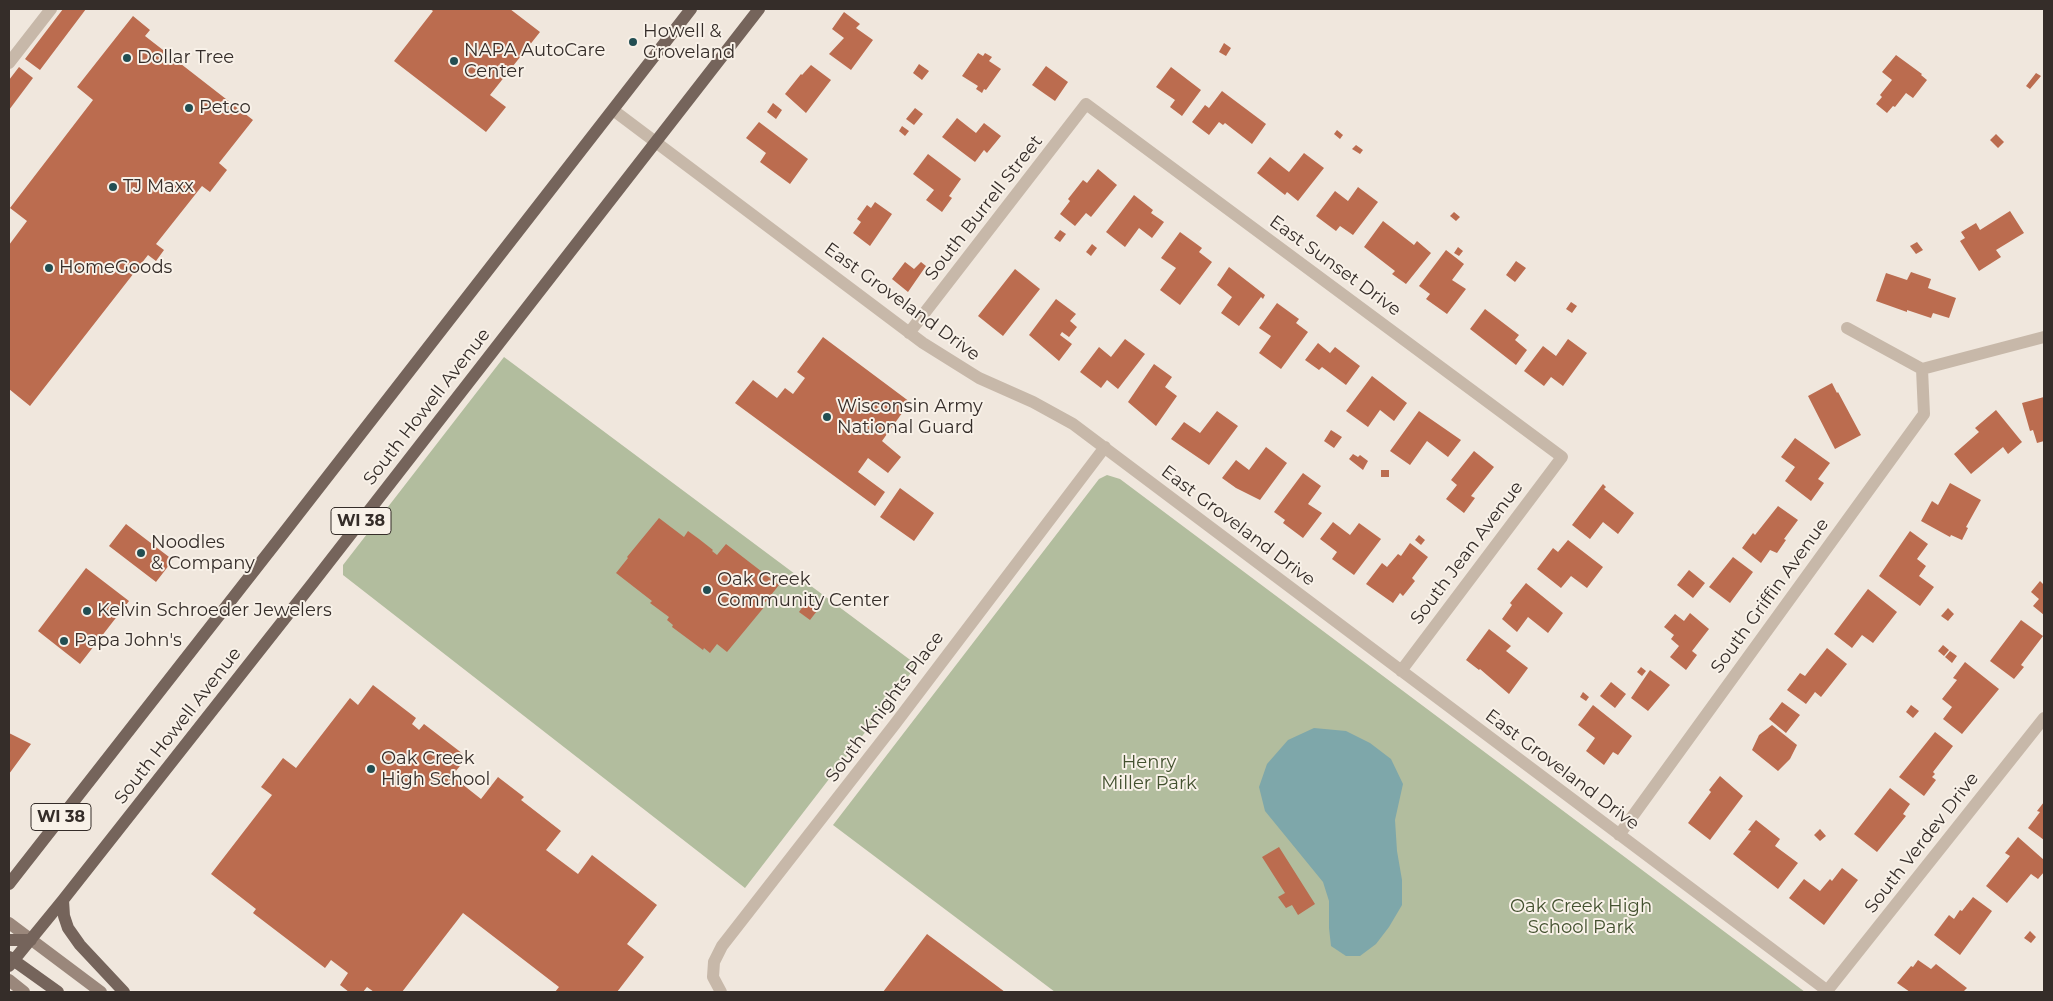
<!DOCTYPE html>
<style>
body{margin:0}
#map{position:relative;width:2053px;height:1001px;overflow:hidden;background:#f0e7dd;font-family:Montserrat,sans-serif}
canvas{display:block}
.frame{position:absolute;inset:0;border:10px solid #352d29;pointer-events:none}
</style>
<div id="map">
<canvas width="2053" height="1001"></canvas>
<div class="frame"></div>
</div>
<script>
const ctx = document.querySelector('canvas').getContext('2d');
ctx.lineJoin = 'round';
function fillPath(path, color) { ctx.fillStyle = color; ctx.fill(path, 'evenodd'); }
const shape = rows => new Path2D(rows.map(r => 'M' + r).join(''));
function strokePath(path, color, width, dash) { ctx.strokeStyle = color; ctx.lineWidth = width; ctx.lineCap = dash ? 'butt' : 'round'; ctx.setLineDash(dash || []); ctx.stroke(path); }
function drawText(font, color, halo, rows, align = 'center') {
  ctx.font = font + ' Montserrat,sans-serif'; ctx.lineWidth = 4; ctx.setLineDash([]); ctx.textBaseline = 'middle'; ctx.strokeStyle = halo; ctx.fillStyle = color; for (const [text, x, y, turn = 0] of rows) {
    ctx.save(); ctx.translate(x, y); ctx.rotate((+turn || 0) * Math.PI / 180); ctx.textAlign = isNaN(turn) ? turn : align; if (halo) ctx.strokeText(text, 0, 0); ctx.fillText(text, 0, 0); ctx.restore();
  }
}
fillPath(shape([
 [504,357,917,665,745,888,343,575,343,565],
 [1107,475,1120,479,1805,992,1055,992,833,825,1099,479]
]), '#b2bd9e');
fillPath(shape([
 [1314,728,1346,731,1370,743,1391,759,1403,784,1395,820,1397,851,1402,880,1402,905,1389,927,1376,944,1360,956,1346,956,1331,946,1329,928,1329,901,1323,882,1265,811,1259,787,1267,764,1288,740]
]), '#7ea7aa');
fillPath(shape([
 [63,9,86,9,40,70,25,59],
 [430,9,510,9,540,32,490,95,506,107,486,132,394,61,433,11],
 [844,12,860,24,856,28,873,40,851,70,829,54,844,38,832,29],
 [133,16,150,30,145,36,253,120,219,163,227,170,210,192,202,186,156,244,164,250,156,261,148,255,30,406,9,389,9,245,27,221,10,208,93,100,77,87],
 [1224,43,1231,48,1226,56,1219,52],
 [978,53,983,56,985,53,992,57,989,61,1001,69,986,90,984,89,982,93,976,89,978,86,962,76],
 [1896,55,1922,74,1921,75,1927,80,1913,98,1906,93,1895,107,1893,106,1887,113,1876,104,1882,97,1880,95,1892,80,1882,72],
 [919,64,929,71,922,80,913,73],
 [811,65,831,80,806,113,785,94,801,74,802,75],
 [1046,66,1068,82,1055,101,1032,85],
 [19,67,33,78,9,110,9,80],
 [1171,67,1201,90,1182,116,1170,107,1175,100,1156,87],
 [2036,73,2041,76,2030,89,2026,86],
 [1222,91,1266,124,1252,144,1225,123,1223,125,1219,122,1209,135,1192,122,1205,105,1209,108],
 [773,103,782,110,776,119,767,112],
 [915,108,923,114,914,125,906,119],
 [957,118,976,133,984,123,1001,136,987,153,984,150,975,162,942,137],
 [759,122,808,159,790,184,760,162,766,153,746,138],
 [902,126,909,131,905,136,899,131],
 [1337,130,1343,135,1340,139,1334,134],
 [1996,134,2004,142,1998,148,1990,140],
 [1356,145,1363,150,1360,154,1352,149],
 [1304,153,1324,168,1298,201,1287,192,1285,195,1257,173,1270,157,1289,172],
 [928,154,961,179,949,196,952,198,942,212,926,200,934,190,913,174],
 [1098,169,1117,185,1091,217,1086,213,1075,226,1060,214,1070,201,1068,199,1083,180,1087,183],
 [1358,187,1378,202,1353,235,1340,226,1336,231,1316,216,1335,191,1348,201],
 [1134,195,1153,210,1151,213,1164,222,1152,238,1139,228,1125,247,1106,232],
 [875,202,892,214,870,246,853,233,861,222,857,219,867,205,871,208],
 [2010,211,2024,233,1996,250,2001,257,1979,271,1960,241,1965,238,1961,232,1976,223,1980,230],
 [1454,212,1460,217,1456,221,1450,216],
 [1383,221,1414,245,1417,241,1431,253,1406,284,1392,274,1395,271,1364,247],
 [1060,230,1066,234,1060,242,1054,238],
 [1180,232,1202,248,1199,252,1212,262,1180,305,1160,290,1176,268,1161,258],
 [1917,242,1923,250,1916,254,1910,246],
 [1092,244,1097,248,1091,256,1086,252],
 [1458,247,1463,251,1459,256,1454,253],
 [1446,250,1464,264,1452,280,1466,289,1447,314,1426,299,1430,294,1419,286],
 [1516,261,1526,268,1515,282,1506,275],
 [905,262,914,269,921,262,926,266,908,292,892,279],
 [1229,267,1265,295,1263,299,1261,297,1239,326,1221,313,1232,297,1217,285],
 [1015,269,1040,289,1003,336,978,316],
 [1911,272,1931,279,1928,288,1956,298,1949,318,1933,313,1931,318,1907,310,1907,312,1876,301,1886,273,1907,280],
 [1056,299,1076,314,1070,321,1077,327,1069,337,1062,332,1060,335,1072,344,1059,361,1029,335],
 [1571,302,1577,306,1572,313,1566,309],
 [1277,303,1299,319,1296,323,1308,332,1281,369,1259,353,1271,336,1259,328],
 [1485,309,1519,335,1515,340,1527,350,1516,365,1470,329],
 [823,337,910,402,882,441,901,457,888,473,868,458,858,472,885,492,875,506,735,403,753,380,777,398,785,388,793,394,805,378,797,372],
 [1125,339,1145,354,1118,389,1107,380,1101,388,1080,372,1099,347,1111,357],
 [1568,339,1587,353,1563,386,1551,377,1544,386,1524,371,1543,346,1556,356],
 [1318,343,1330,353,1335,347,1360,366,1346,385,1322,367,1319,370,1305,360],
 [1154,364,1172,377,1165,387,1177,396,1156,426,1128,402],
 [1372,376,1407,403,1394,421,1380,410,1368,427,1346,411],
 [1832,383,1837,393,1838,392,1861,435,1835,449,1808,396],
 [2044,397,2044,441,2037,443,2033,430,2030,431,2022,403],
 [1996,410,2022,442,2008,454,2003,447,1971,474,1954,454,1979,432,1975,428],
 [1217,411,1238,426,1209,465,1171,439,1184,422,1200,433],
 [1419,411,1461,440,1448,457,1427,441,1410,465,1390,451],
 [1331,430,1342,437,1334,448,1324,441],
 [1795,438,1830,463,1818,479,1824,483,1811,501,1785,481,1795,467,1781,457],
 [1266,447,1287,463,1260,500,1236,488,1222,478,1236,460,1249,470],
 [1474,451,1494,467,1471,496,1475,498,1464,513,1446,499,1457,485,1451,480],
 [1353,454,1358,457,1360,455,1368,461,1363,470,1349,459],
 [1381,470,1389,470,1389,477,1381,477],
 [1303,473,1321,486,1308,504,1322,513,1303,538,1283,523,1285,520,1274,512],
 [1950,483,1981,500,1966,527,1968,528,1962,540,1951,535,1950,537,1921,521,1932,501,1938,505],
 [1603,484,1606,487,1604,489,1634,513,1618,534,1603,522,1590,539,1572,525],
 [900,488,934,513,914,541,880,517],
 [1778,506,1798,520,1784,539,1786,540,1777,553,1770,550,1761,563,1742,548,1753,533,1755,535],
 [659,518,684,537,688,531,699,539,713,550,712,551,717,555,726,544,779,585,763,605,765,606,727,652,717,644,710,653,704,648,703,650,672,627,673,625,667,620,669,617,650,603,652,601,616,573,628,558,627,557],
 [1333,522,1350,535,1359,523,1381,539,1354,575,1332,559,1337,552,1320,539],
 [126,524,173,560,156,582,109,546],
 [1910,531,1928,544,1917,559,1926,566,1919,576,1934,587,1920,606,1879,576],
 [1419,535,1425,540,1421,545,1415,540],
 [1568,540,1603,567,1587,588,1571,576,1561,588,1537,569,1553,548,1558,552],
 [1410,543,1428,557,1412,578,1415,581,1403,596,1400,593,1393,603,1366,584,1382,563,1387,567,1398,554,1401,556],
 [1733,557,1753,572,1730,603,1709,587],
 [86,568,129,601,80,664,38,631],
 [1689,570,1705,583,1693,598,1677,585],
 [2040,581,2044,585,2044,615,2033,606,2039,599,2031,592],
 [1526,583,1563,613,1548,633,1528,617,1517,632,1502,619,1512,605,1510,603],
 [1868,589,1897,612,1873,643,1862,635,1852,648,1834,634],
 [808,599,820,607,810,620,799,612],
 [1948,608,1954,614,1948,621,1941,616],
 [1690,613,1709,629,1692,651,1697,655,1686,670,1670,657,1679,646,1671,639,1674,635,1664,627,1675,614,1684,621],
 [2021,620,2043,636,2021,665,2024,667,2014,679,1990,661],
 [1489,629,1511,646,1506,651,1528,668,1509,694,1480,669,1479,670,1466,660],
 [1943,645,1949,650,1944,656,1938,651],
 [1827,648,1847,664,1821,697,1815,692,1806,704,1787,690,1800,673,1805,676],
 [1950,651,1957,656,1952,663,1945,657],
 [1965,662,1999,689,1962,734,1943,719,1952,707,1942,699,1957,680,1953,678],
 [1641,667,1646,671,1642,676,1637,672],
 [1650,670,1670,685,1648,711,1631,698],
 [1611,682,1626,694,1615,708,1600,696],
 [373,685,416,718,412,724,418,729,419,730,424,724,467,757,452,776,481,799,498,777,524,797,521,800,561,831,546,850,578,874,592,855,657,905,627,944,644,957,617,992,555,992,559,987,463,913,402,992,374,992,367,987,363,992,349,992,340,985,348,973,331,960,325,968,253,913,256,909,211,874,272,795,261,787,283,758,296,768,350,698,358,705],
 [1583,692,1589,697,1586,701,1580,697],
 [1782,702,1800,715,1786,733,1769,719],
 [1593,705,1632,736,1618,755,1613,752,1604,765,1586,751,1595,738,1578,725],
 [1911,705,1919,711,1913,718,1906,712],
 [1772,725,1797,745,1790,759,1778,771,1752,750,1759,735],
 [1935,732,1953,746,1933,772,1935,774,1932,777,1936,780,1924,796,1899,777],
 [9,733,31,744,9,774],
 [1720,776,1743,796,1710,840,1688,823,1711,792,1709,790],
 [1890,788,1910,804,1903,814,1906,816,1877,852,1854,834],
 [2044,802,2044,840,2028,828,2040,812,2037,811],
 [1756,820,1780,839,1775,846,1798,863,1778,889,1733,854,1751,831,1748,830],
 [1820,829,1826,836,1820,841,1814,835],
 [2018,837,2044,860,2044,872,2038,879,2031,874,2007,903,1986,886,2010,856,2005,853],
 [1279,847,1315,904,1298,915,1292,905,1286,908,1278,897,1285,893,1262,857],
 [1842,868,1858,880,1824,925,1789,898,1804,879,1820,891,1830,879,1832,881],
 [1973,897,1992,911,1960,955,1934,935,1949,915,1954,919,1960,910,1962,911],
 [2030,931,2036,937,2031,943,2024,938],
 [927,934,1005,992,883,992],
 [1918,960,1931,969,1936,964,1967,988,1963,992,1910,992,1897,983,1911,966,1913,967]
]), '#bb6c4f');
strokePath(shape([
 [9,63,51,9],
 [613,110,923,343,979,378,1033,402,1073,424,1829,992],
 [1847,328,1922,369,2044,337],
 [909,333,1086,104,1562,457,1401,671],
 [1619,835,1924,414,1922,369],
 [1827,991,2044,718],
 [721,992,713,977,714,962,722,946,895,724,1105,447]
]), '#c7b8a9', 12);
strokePath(shape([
 [9,923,101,992],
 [9,980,24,992]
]), '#9a877b', 12);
strokePath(shape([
 [9,884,286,530,691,9],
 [63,900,64,916,68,928,80,945,124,992],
 [9,940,31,940],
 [9,957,58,992],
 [9,966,63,900,312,584,759,9]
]), '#75645b', 12);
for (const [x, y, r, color] of [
 [633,42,5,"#224e52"],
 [127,58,5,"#224e52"],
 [454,61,5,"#224e52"],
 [189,108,5,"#224e52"],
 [113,187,5,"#224e52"],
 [49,268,5,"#224e52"],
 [827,417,5,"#224e52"],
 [141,553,5,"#224e52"],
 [707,590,5,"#224e52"],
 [87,611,5,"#224e52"],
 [64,641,5,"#224e52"],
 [371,769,5,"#224e52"]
]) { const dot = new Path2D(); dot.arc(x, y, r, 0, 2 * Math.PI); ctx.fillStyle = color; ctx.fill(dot); strokePath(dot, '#f8f1e8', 2); }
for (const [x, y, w] of [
 [361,521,60],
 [61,817,60]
]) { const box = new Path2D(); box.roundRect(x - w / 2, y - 13.5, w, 27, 4); ctx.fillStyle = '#f8f1e8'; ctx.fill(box); strokePath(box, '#352d29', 1); }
drawText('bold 16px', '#352d29', null, [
 ["WI 38",361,521],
 ["WI 38",61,817]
]);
drawText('18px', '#352d29', '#f8f1e8', [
 ["Howell &",643,32],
 ["Groveland",643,53],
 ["NAPA AutoCare",464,51],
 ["Center",464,72],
 ["Dollar Tree",137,58],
 ["Petco",199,108],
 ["TJ Maxx",123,187],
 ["HomeGoods",59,268],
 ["Wisconsin Army",837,407],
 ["National Guard",837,428],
 ["Noodles",151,543],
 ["& Company",151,564],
 ["Oak Creek",717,580],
 ["Community Center",717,601],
 ["Kelvin Schroeder Jewelers",97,611],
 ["Papa John's",74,641],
 ["Oak Creek",381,759],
 ["High School",381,780]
], 'left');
drawText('18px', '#352d29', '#f8f1e8', [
 ["South Burrell Street",984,208,-52],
 ["East Sunset Drive",1335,266,36],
 ["East Groveland Drive",902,302,36],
 ["South Howell Avenue",427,407,-52],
 ["East Groveland Drive",1238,526,37],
 ["South Jean Avenue",1467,553,-53],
 ["South Griffin Avenue",1770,596,-54],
 ["South Knights Place",885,707,-53],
 ["South Howell Avenue",178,726,-52],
 ["East Groveland Drive",1562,770,37],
 ["South Verdev Drive",1922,843,-52]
]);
drawText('18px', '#43512f', '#f8f1e8', [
 ["Henry",1149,763],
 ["Miller Park",1149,784],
 ["Oak Creek High",1581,907],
 ["School Park",1581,928]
]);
</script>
